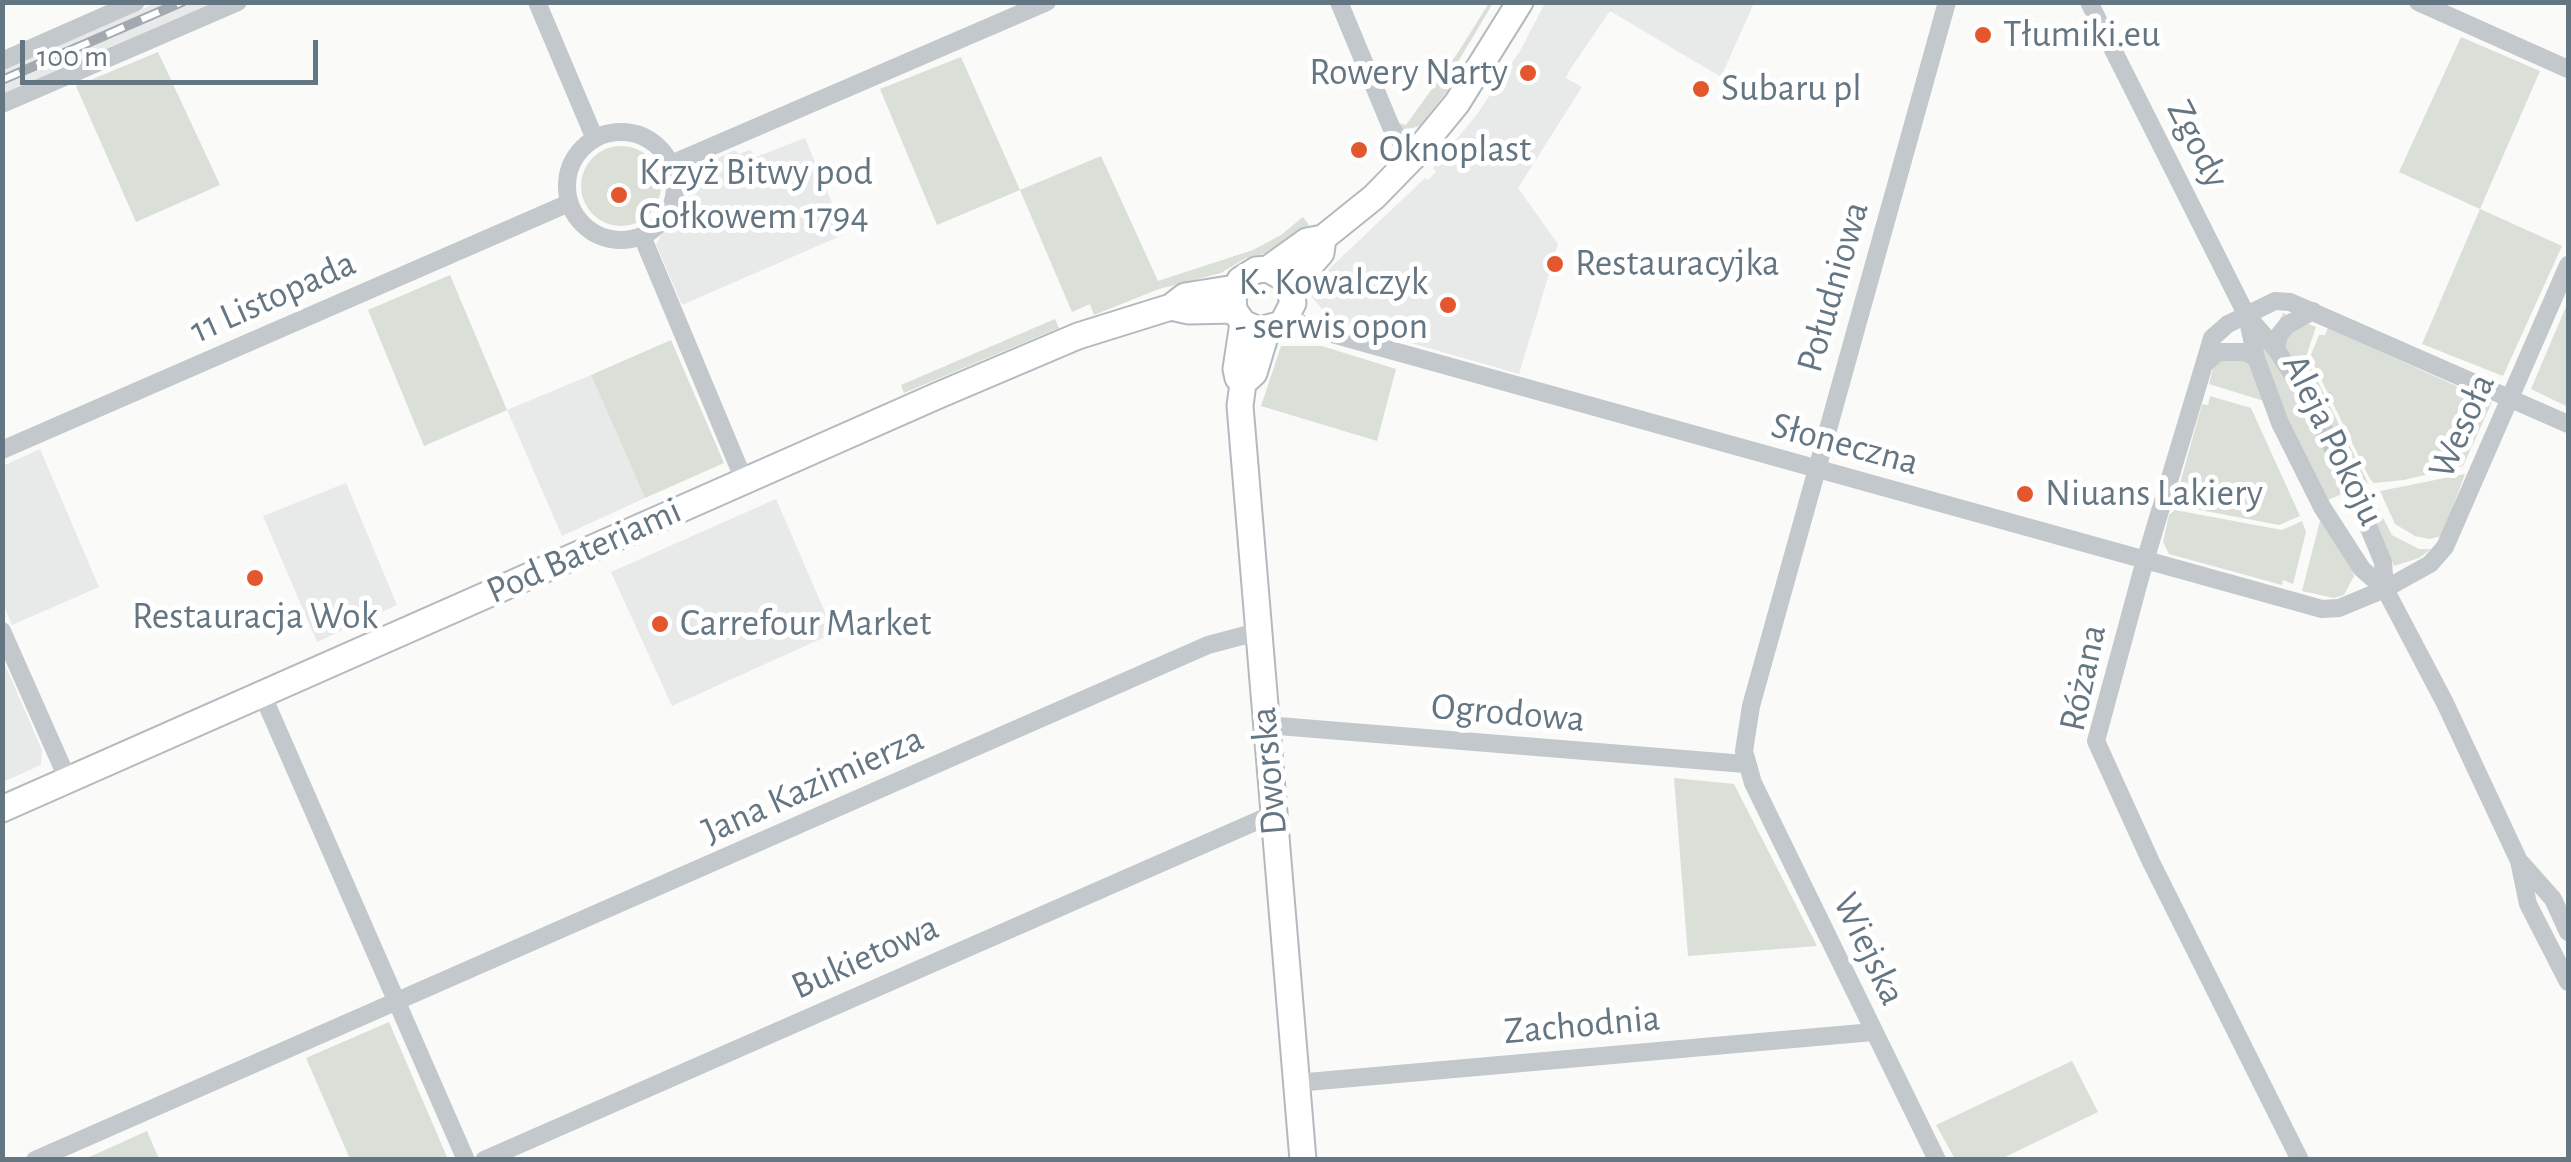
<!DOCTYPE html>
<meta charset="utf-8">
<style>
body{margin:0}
#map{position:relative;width:2571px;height:1162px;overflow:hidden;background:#fafaf8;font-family:"Alegreya Sans",sans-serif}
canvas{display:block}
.frame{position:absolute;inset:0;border:5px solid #657683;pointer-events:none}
.scale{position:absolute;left:20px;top:40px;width:298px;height:45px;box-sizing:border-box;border:5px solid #657683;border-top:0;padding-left:12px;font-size:30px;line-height:35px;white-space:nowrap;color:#657683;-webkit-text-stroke:8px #fff;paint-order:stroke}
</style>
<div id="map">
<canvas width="2571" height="1162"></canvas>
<div class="frame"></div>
<div class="scale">100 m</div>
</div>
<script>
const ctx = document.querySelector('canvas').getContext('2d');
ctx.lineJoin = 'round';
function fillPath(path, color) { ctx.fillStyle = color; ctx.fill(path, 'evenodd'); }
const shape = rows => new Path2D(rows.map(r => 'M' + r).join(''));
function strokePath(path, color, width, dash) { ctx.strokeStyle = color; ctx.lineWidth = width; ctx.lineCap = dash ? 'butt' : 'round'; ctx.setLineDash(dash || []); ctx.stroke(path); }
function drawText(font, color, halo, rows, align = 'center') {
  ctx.font = font + ' "Alegreya Sans",sans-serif'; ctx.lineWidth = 10; ctx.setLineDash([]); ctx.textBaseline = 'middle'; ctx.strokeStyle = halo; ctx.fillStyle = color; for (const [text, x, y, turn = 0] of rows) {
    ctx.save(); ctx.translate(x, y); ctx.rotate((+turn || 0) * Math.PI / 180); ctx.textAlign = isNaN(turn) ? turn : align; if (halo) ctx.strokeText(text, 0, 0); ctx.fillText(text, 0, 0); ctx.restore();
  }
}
fillPath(shape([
 [156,3,218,3,3,96,2,69],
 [1545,3,1754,3,1721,77,1610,11,1569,71,1566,78,1582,87,1518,188,1558,244,1519,374,1331,320,1311,296,1330,268,1425,178,1428,180,1436,172,1433,168,1477,114,1520,51],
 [805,138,845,234,682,305,656,244,675,214,680,176,735,150,739,154,750,150,756,157],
 [591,375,645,498,562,536,507,410],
 [40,449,99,587,12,625,3,604,3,466],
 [346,483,397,605,317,642,263,516],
 [776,499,834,633,672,706,611,572],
 [3,660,42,750,41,765,3,782]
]), '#e8e9e9');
fillPath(shape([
 [1489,3,1493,3,1452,72,1447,91,1420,126,1400,131,1381,91,1385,89,1399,123,1406,125,1457,54],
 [2461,37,2540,71,2480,209,2562,246,2503,376,2422,344,2480,209,2399,172],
 [158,52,220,185,136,222,76,86],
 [961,57,1020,190,1101,156,1158,281,1253,250,1281,235,1303,217,1309,225,1272,252,1246,258,1221,273,1159,289,1094,315,1090,304,1072,312,1020,190,937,225,880,89],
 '581 186a40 40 0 1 1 80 0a40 40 0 1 1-80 0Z',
 [450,275,507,410,424,446,368,310],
 [2568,302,2568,407,2531,389],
 [2283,313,2316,327,2306,357,2368,483,2361,487,2275,331],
 [1055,319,1059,328,904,393,901,385],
 [2328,328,2492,402,2463,466,2404,480,2374,483,2370,479,2310,357,2319,335,2325,335],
 [2258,336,2307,411,2344,493,2328,500,2289,431],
 [671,340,724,463,645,498,591,375],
 [1281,346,1322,346,1396,369,1377,441,1261,406],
 [2224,358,2239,359,2250,365,2264,401,2209,384,2215,361],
 [2210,396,2251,408,2300,516,2279,525,2174,505,2202,404,2208,405],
 [2465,474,2442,536,2429,539,2415,536,2395,524,2380,491],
 [2371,495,2392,535,2419,549,2431,549,2419,558,2394,566,2366,497],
 [2175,510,2282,530,2302,521,2306,532,2293,584,2283,580,2282,585,2169,554,2163,542,2169,515],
 [2320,521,2352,565,2354,576,2344,595,2334,598,2302,591],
 [1674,778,1734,784,1817,946,1688,956],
 [389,1022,447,1157,442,1159,350,1159,306,1058],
 [2072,1061,2098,1112,2001,1159,1955,1159,1936,1125],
 [147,1131,159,1159,85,1159]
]), '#dadfd7');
const secondary = shape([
 [1268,269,1287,280,1293,303,1282,324,1259,330,1243,323,1234,310,1233,297,1240,280,1256,270,1268,269,1307,241,1323,238,1374,197,1412,158,1457,103,1520,2],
 [1291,287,1321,253,1323,238],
 [1171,307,1189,311,1234,310],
 [1267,330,1254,373,1243,383,1240,406,1303,1160],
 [1243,383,1238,378,1236,369,1243,323],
 [2,809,939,395,1078,336,1171,307,1185,296,1235,288]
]);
strokePath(secondary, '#b3babf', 29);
strokePath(shape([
 [537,2,595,139],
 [1339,2,1391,127,1412,158],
 [2089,2,2247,316,2256,358,2280,423,2322,507,2362,569,2385,589],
 [2418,2,2568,69],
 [2,61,136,2],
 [2,104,238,2],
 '567 186a54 54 0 1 1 108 0a54 54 0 1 1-108 0Z',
 [671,164,1047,2],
 [642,236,744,480],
 [2247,316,2276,349,2311,403,2354,492,2383,562,2385,589,2445,703,2519,861,2528,904,2568,982],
 [1288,318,1318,330,2322,609,2339,608,2385,589,2430,564,2445,547,2568,265],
 [2276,349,2279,335,2287,325,2313,311],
 [2205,364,2218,352,2245,352,2256,358],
 [2,450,569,203],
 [2,631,68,780],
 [263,696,466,1160],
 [1266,725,1745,764],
 [2521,863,2553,899,2568,932],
 [1296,1083,1873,1032],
 [35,1160,1208,645,1257,632],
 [484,1160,1273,814],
 [1937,1160,1753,783,1744,751,1751,706,1947,2],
 [2300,1160,2151,862,2096,741,2142,571,2212,338,2228,324,2275,301,2290,302,2568,424]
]), '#c3c8cc', 18);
strokePath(secondary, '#fff', 25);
const rail = shape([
 [2,80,182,2]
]);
strokePath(rail, '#a2aab0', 10);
strokePath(rail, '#fff', 6, [19]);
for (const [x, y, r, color] of [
 [1983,35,10,"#e4572e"],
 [1528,73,10,"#e4572e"],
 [1701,89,10,"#e4572e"],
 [1359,150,10,"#e4572e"],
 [619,195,10,"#e4572e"],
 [1555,264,10,"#e4572e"],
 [1448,305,10,"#e4572e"],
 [2025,494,10,"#e4572e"],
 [255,578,10,"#e4572e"],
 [660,624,10,"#e4572e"]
]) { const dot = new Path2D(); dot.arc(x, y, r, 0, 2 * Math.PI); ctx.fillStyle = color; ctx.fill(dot); strokePath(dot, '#fff', 4); }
drawText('38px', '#657683', '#fff', [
 ["Tłumiki.eu",2003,35],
 ["Rowery Narty",1508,73,"right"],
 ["Subaru pl",1721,89],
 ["Oknoplast",1379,150],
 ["Krzyż Bitwy pod",639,173],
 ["Gołkowem 1794",639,217],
 ["Restauracyjka",1575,264],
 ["K. Kowalczyk",1428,283,"right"],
 ["- serwis opon",1428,327,"right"],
 ["Niuans Lakiery",2045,494],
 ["Restauracja Wok",255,617,"center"],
 ["Carrefour Market",680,624]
], 'left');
drawText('38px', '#657683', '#fff', [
 ["Zgody",2198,144,63],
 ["Południowa",1833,287,-74],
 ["11 Listopada",273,297,-24],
 ["Wesoła",2462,426,-66],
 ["Aleja Pokoju",2333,440,64],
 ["Słoneczna",1845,444,15],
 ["Pod Bateriami",584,551,-24],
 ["Różana",2083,678,-78],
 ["Ogrodowa",1508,713,5],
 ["Dworska",1269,771,-95],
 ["Jana Kazimierza",813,785,-24],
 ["Wiejska",1869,949,64],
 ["Bukietowa",865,957,-24],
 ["Zachodnia",1582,1025,-5]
]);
</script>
